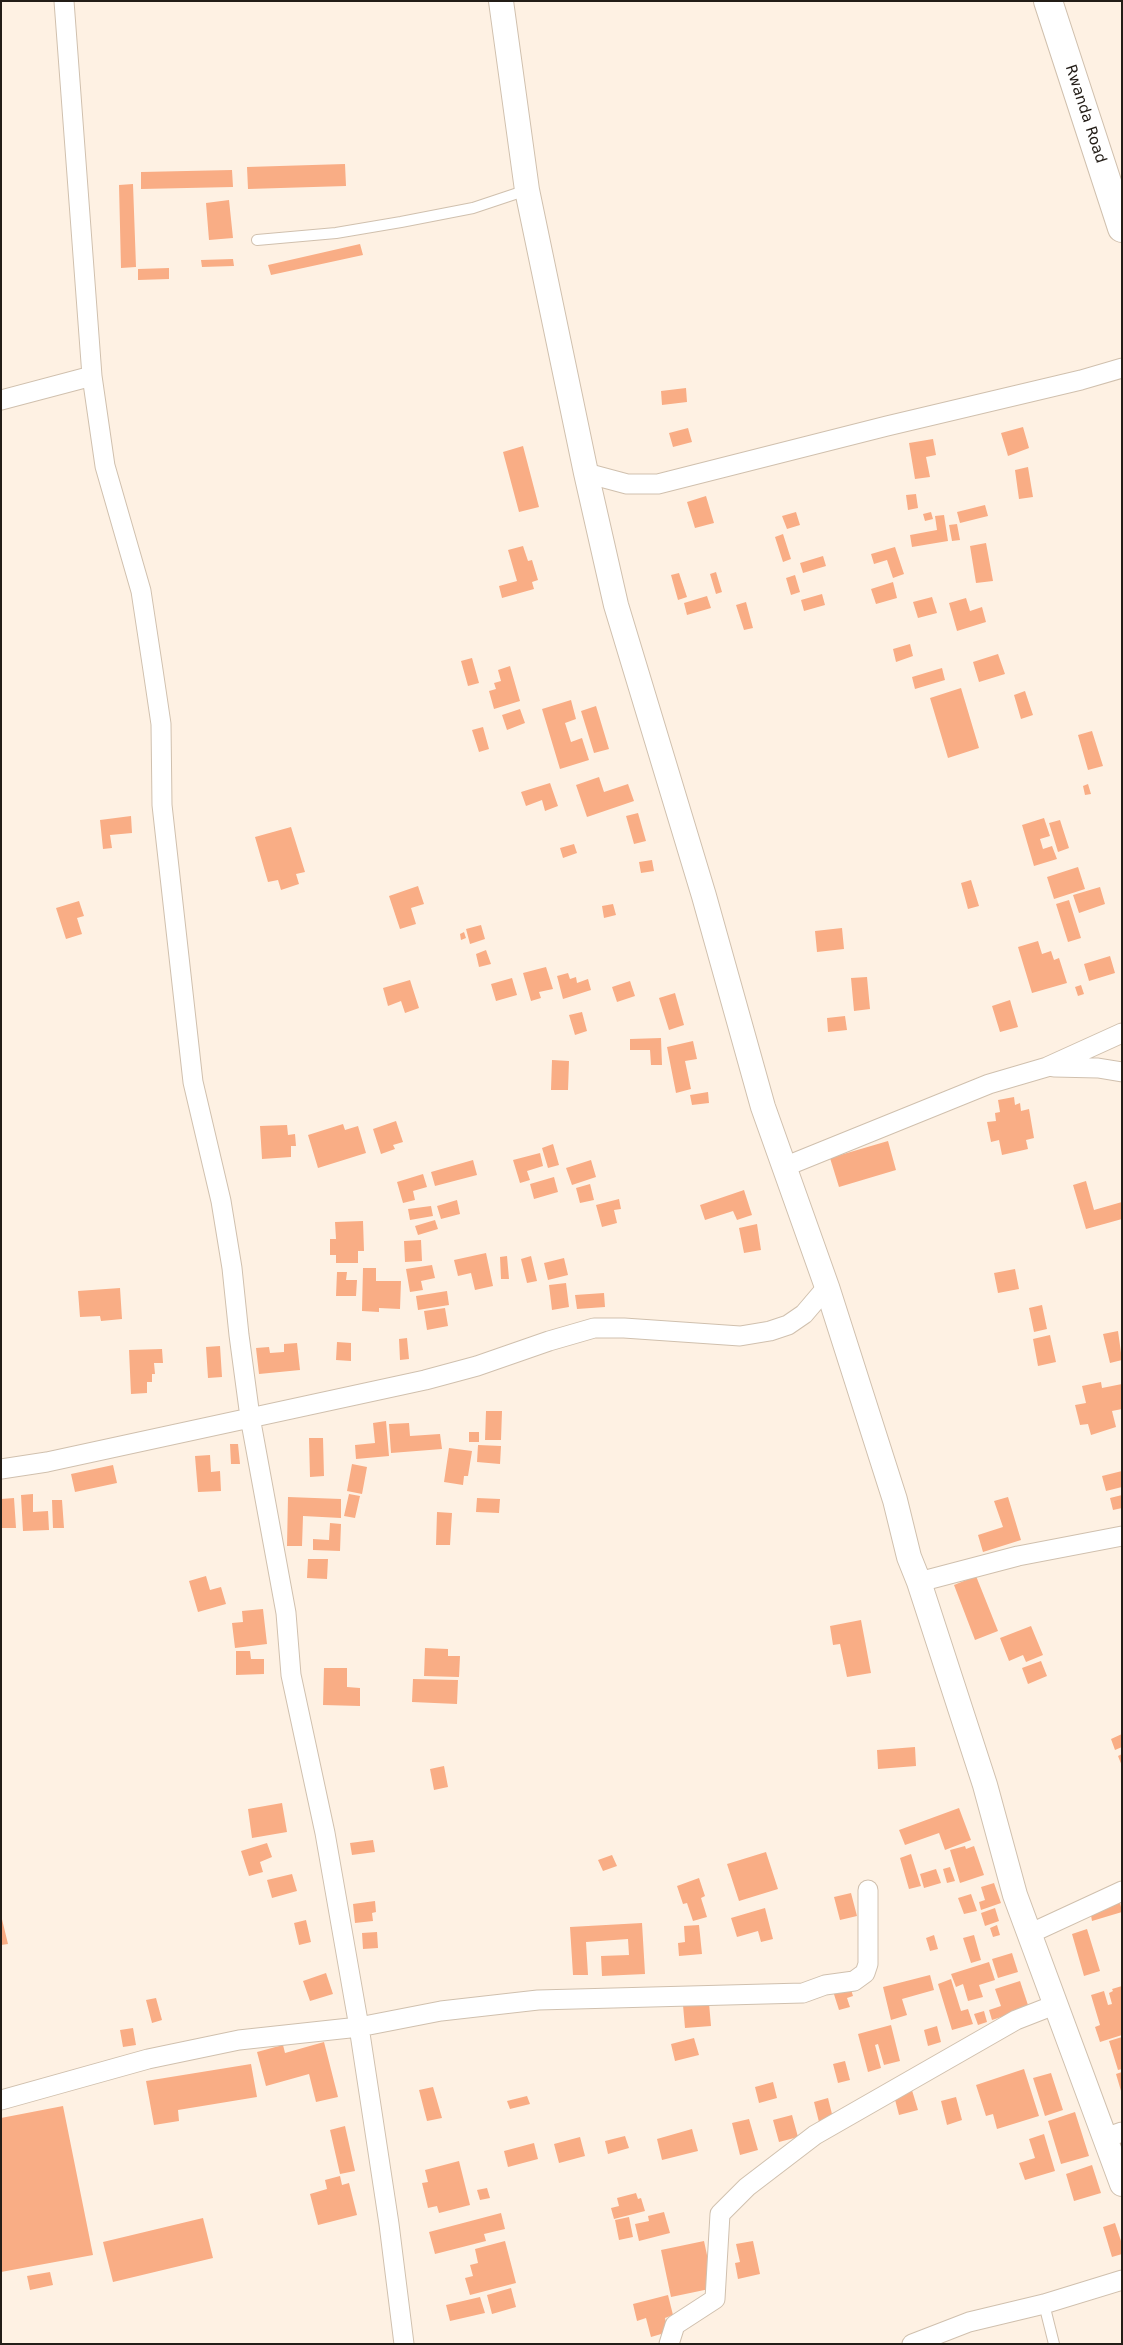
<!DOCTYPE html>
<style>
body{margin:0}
#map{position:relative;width:1123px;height:2345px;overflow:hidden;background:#fef1e3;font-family:"DejaVu Sans",sans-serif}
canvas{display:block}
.frame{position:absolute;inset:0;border:2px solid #231d17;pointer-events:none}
</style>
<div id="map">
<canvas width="1123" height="2345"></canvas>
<div class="frame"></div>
</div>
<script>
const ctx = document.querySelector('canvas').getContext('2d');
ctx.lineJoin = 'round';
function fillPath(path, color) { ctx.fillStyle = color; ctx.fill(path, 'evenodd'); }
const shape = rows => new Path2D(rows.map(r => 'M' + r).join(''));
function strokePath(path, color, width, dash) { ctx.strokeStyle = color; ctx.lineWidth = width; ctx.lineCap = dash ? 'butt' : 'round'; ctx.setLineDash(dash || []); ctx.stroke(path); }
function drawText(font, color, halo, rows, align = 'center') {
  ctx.font = font + ' "DejaVu Sans",sans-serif'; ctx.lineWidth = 5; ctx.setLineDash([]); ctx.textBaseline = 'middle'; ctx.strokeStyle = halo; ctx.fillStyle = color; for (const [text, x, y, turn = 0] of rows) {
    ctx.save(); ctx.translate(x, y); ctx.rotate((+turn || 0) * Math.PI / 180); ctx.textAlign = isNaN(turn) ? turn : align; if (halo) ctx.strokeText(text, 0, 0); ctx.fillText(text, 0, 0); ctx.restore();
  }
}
fillPath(shape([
 [345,164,346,186,248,189,247,167],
 [232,170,233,187,141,189,141,172],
 [133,184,136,267,121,268,119,185],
 [229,200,233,238,209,240,206,203],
 [360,244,363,255,271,275,268,265],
 [233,259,234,266,202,267,201,260],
 [169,268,169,279,138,280,138,269],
 [686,388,687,402,662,405,661,391],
 [1023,427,1029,448,1008,456,1001,433],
 [688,428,692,442,673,447,669,433],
 [933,439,936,455,926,457,930,477,915,479,909,443],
 [523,446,539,507,519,512,503,452],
 [1028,467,1033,497,1019,499,1015,470],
 [916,494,918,508,908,510,906,495],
 [706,496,714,523,695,528,687,502],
 [985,505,988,516,960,523,957,512],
 [796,512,800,525,787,529,782,516],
 [931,512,933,519,925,521,923,514],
 [944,515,948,541,912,547,910,535,937,530,935,516],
 [957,524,960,540,952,541,949,525],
 [783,534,791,559,783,562,775,537],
 [986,543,993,581,976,583,970,546],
 [523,546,528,561,532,560,538,580,532,582,534,589,502,598,499,586,517,581,508,550],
 [895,547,904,574,893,578,887,560,874,564,871,554],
 [823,556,826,566,803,573,800,563],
 [716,572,722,592,716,594,710,574],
 [679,573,687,597,678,600,671,575],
 [795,575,800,592,791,595,786,578],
 [893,582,897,598,876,604,871,589],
 [822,594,825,605,804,611,801,600],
 [707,596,711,608,687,615,684,603],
 [932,597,937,613,918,618,913,602],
 [966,598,970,611,982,607,986,622,957,631,949,603],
 [746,602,753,628,744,630,736,605],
 [910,644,913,656,896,662,893,649],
 [998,654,1005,674,979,682,973,662],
 [472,658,479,683,468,686,461,661],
 [510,666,520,701,494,709,489,691,496,689,494,683,501,681,498,670],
 [942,668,945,680,915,689,912,677],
 [961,688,979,748,948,758,930,698],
 [1025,691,1033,715,1021,719,1014,695],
 [571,700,576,719,565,723,571,742,582,738,589,760,560,769,542,709],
 [596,706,609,749,594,753,581,711],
 [520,709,525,723,507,730,502,715],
 [483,727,489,749,479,752,472,730],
 [1092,731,1103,766,1088,770,1078,735],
 [599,777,604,792,628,784,634,801,587,817,576,785],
 [550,783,558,806,545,811,542,800,526,806,521,792],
 [1088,784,1091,794,1085,795,1083,786],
 [638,813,646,841,634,844,626,816],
 [131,816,132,833,110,835,112,848,103,849,100,820],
 [1044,818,1050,836,1040,839,1043,849,1052,846,1057,859,1034,866,1022,825],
 [1060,820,1069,848,1058,852,1049,823],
 [291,827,305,872,296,874,299,884,281,890,278,880,268,882,255,837],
 [574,844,577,853,563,858,560,848],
 [652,860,654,871,641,873,639,862],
 [1078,867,1085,889,1054,899,1047,877],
 [971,880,979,906,968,909,961,883],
 [418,886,424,904,411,908,416,924,400,929,389,896],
 [1100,887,1105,904,1079,913,1073,895],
 [1069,900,1081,938,1068,942,1056,904],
 [79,901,84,916,77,918,82,934,66,939,56,908],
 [613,904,616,915,604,918,602,906],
 [481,925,485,939,470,944,466,929],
 [842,928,844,949,817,952,815,931],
 [464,932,466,938,461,940,460,934],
 [1038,941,1042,954,1051,951,1054,960,1059,958,1067,983,1032,993,1018,947],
 [486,950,491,964,479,967,476,954],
 [1110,956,1115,973,1089,981,1084,964],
 [546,967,553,989,539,992,541,998,531,1001,523,973],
 [568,973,570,979,576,977,577,983,588,979,591,990,563,999,557,976],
 [867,977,870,1009,854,1011,851,978],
 [512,978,517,995,496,1001,491,984],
 [410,980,419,1008,405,1013,401,1001,388,1006,383,988],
 [630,981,635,996,617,1002,612,987],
 [1081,985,1084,994,1078,996,1075,987],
 [675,993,684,1025,669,1030,659,998],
 [1010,1000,1018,1027,1000,1032,992,1006],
 [582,1012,587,1031,575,1035,569,1015],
 [845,1016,847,1030,828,1032,827,1018],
 [661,1038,662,1065,651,1065,650,1050,630,1050,630,1039],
 [693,1041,697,1059,685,1061,691,1089,676,1093,667,1047],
 [552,1060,569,1061,568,1090,551,1090],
 [708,1092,709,1103,692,1105,690,1095],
 [1014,1097,1015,1105,1020,1103,1021,1111,1029,1109,1034,1138,1026,1140,1028,1149,1002,1155,999,1140,991,1142,987,1122,996,1121,995,1113,1000,1112,998,1100],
 [396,1121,403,1142,393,1145,395,1149,381,1154,373,1129],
 [343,1124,345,1130,358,1126,366,1153,318,1168,308,1135],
 [287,1125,288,1135,295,1134,296,1146,291,1146,291,1157,262,1159,260,1126],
 [888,1141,896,1170,839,1187,830,1158],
 [553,1144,559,1165,548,1168,542,1148],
 [540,1153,543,1166,527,1171,530,1180,520,1183,513,1160],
 [473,1160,477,1175,435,1186,431,1172],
 [591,1160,596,1177,572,1185,566,1168],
 [423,1174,427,1187,413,1191,415,1200,403,1203,397,1182],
 [554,1177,558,1192,534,1199,530,1184],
 [1086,1181,1094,1210,1122,1202,1122,1219,1086,1229,1073,1185],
 [590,1184,594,1200,580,1203,576,1188],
 [744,1190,752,1215,737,1220,733,1211,705,1220,700,1205],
 [619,1199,621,1209,614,1210,617,1223,602,1227,596,1205],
 [457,1200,460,1214,441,1219,437,1206],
 [431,1206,433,1216,410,1220,408,1209],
 [435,1220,438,1229,418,1235,415,1226],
 [363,1221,364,1251,358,1251,358,1263,336,1263,336,1255,330,1255,330,1239,336,1239,335,1222],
 [757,1224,761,1250,744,1253,739,1228],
 [421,1240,422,1261,405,1262,404,1241],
 [486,1253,493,1286,475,1290,471,1273,458,1276,454,1260],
 [507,1256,509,1279,501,1279,500,1257],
 [531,1256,537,1281,527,1283,521,1259],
 [564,1258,568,1275,548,1280,544,1263],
 [432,1265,435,1278,421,1281,423,1290,410,1292,406,1269],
 [363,1268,376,1268,376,1281,401,1281,400,1309,379,1308,379,1312,362,1311],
 [1015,1269,1019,1289,998,1293,994,1273],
 [337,1272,347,1272,346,1280,357,1280,356,1296,336,1296],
 [566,1283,569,1307,552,1310,549,1285],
 [120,1288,122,1319,101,1321,100,1316,80,1317,78,1291],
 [447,1291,449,1305,418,1310,416,1296],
 [604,1293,605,1307,577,1309,575,1295],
 [1042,1305,1047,1329,1034,1332,1029,1308],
 [445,1308,448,1326,427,1330,424,1311],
 [1118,1331,1122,1360,1110,1363,1103,1334],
 [1050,1335,1056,1362,1038,1366,1033,1339],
 [407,1338,409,1359,400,1360,399,1339],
 [337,1342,351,1343,351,1361,336,1360],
 [297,1343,300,1370,259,1374,256,1348,269,1347,270,1353,284,1352,284,1344],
 [220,1346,222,1377,208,1378,206,1347],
 [162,1349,163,1363,154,1363,155,1374,152,1374,152,1382,147,1382,147,1393,131,1394,129,1350],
 [1101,1382,1102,1388,1122,1384,1122,1409,1112,1411,1116,1427,1091,1435,1088,1424,1080,1425,1075,1405,1086,1403,1082,1386],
 [486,1411,502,1411,501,1440,485,1440],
 [386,1421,389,1456,356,1459,355,1445,375,1443,373,1423],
 [409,1423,410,1436,440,1434,442,1449,391,1453,389,1424],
 [469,1432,479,1432,479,1442,469,1442],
 [309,1438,323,1438,324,1476,310,1477],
 [230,1444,238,1444,240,1464,231,1464],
 [478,1445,501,1446,500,1464,477,1462],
 [449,1448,472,1451,468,1476,464,1476,463,1485,444,1482],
 [210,1455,211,1472,220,1471,221,1491,198,1492,195,1456],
 [352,1464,367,1467,362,1494,347,1491],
 [113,1465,117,1483,75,1492,71,1474],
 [1122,1471,1122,1487,1106,1491,1102,1476],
 [33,1494,33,1512,48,1511,49,1530,23,1531,21,1495],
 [349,1494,360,1496,355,1518,344,1516],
 [1122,1495,1122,1508,1113,1510,1110,1498],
 [288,1497,341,1499,341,1518,303,1516,302,1546,287,1546],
 [1008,1497,1021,1540,983,1552,978,1535,1003,1527,994,1501],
 [14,1498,16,1528,1,1528,1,1499],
 [477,1498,500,1499,499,1513,476,1512],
 [52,1500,62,1500,64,1528,53,1528],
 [437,1512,452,1513,450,1545,436,1545],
 [330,1523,341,1524,340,1551,313,1550,313,1539,329,1540],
 [308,1559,328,1559,327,1579,307,1578],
 [206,1576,210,1590,221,1587,226,1604,198,1612,189,1581],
 [976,1576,998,1631,975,1640,954,1585],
 [263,1609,267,1644,235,1648,232,1623,243,1622,242,1611],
 [861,1620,871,1673,847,1677,840,1644,833,1645,830,1626],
 [1031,1626,1043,1655,1026,1662,1023,1655,1009,1661,1000,1638],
 [425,1648,448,1649,448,1656,460,1656,459,1677,424,1676],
 [236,1651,250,1651,251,1659,264,1659,264,1674,236,1675],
 [1041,1661,1047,1676,1028,1684,1022,1668],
 [324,1668,347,1668,347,1687,360,1688,360,1706,323,1705],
 [413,1679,458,1680,457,1704,412,1702],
 [1122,1734,1122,1747,1115,1750,1111,1739],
 [915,1747,916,1766,878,1769,877,1750],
 [1122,1754,1122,1766,1118,1756],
 [444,1766,448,1787,434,1790,430,1769],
 [282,1803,287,1832,252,1838,248,1809],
 [959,1808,971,1840,945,1850,939,1833,905,1845,899,1830],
 [373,1840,375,1852,352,1855,350,1843],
 [267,1843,272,1857,260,1862,263,1872,249,1876,241,1851],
 [965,1846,966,1849,974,1846,984,1875,960,1883,950,1850],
 [766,1852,778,1889,739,1901,727,1864],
 [911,1854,921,1886,909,1889,900,1858],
 [612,1855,617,1866,603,1871,598,1860],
 [950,1867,955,1881,947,1883,943,1869],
 [936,1869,941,1883,924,1888,920,1874],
 [292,1874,297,1891,272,1898,267,1880],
 [699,1878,705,1896,701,1898,707,1917,693,1921,687,1903,683,1904,677,1886],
 [994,1883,1001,1903,981,1910,979,1902,985,1900,981,1887],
 [851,1893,857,1916,840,1920,834,1897],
 [971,1894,977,1911,964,1914,958,1898],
 [375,1901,376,1912,372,1913,373,1921,355,1923,353,1904],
 [1120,1902,1122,1912,1092,1921,1090,1910],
 [765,1908,773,1939,761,1942,758,1931,737,1937,731,1918],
 [995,1908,999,1921,985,1926,981,1913],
 [1,1915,8,1944,1,1945],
 [306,1920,311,1942,299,1945,294,1923],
 [642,1923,645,1974,602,1976,601,1956,629,1955,628,1939,586,1942,588,1975,573,1975,570,1927],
 [699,1925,702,1954,679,1956,678,1943,685,1942,684,1926],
 [997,1925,1000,1935,993,1937,990,1928],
 [1087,1929,1100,1971,1084,1976,1072,1934],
 [377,1932,378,1948,363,1949,362,1933],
 [934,1935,938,1949,930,1951,926,1938],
 [974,1935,981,1960,971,1963,963,1938],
 [1012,1953,1018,1972,998,1978,992,1959],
 [989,1962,995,1980,979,1985,983,1997,968,2001,963,1984,956,1987,951,1974],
 [326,1973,333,1994,310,2001,303,1981],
 [930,1975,934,1990,902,1999,907,2015,891,2020,883,1987],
 [951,1979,961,2011,968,2009,973,2024,952,2030,938,1984],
 [1020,1981,1029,2008,992,2020,989,2010,1001,2006,995,1989],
 [849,1983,853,1996,847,1998,850,2007,839,2010,832,1988],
 [1122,1986,1122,2035,1100,2042,1095,2027,1100,2025,1091,1995,1104,1991,1108,2005,1112,2004,1109,1993,1113,1991,1112,1989],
 [156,1998,162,2020,152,2023,146,2000],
 [709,2003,711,2026,685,2028,683,2005],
 [984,2011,987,2022,978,2025,974,2014],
 [891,2025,900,2061,884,2065,878,2044,875,2045,881,2068,868,2072,858,2034],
 [937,2026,941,2042,928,2046,924,2030],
 [133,2028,136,2045,123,2047,120,2030],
 [1122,2037,1122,2069,1118,2070,1109,2041],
 [694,2038,699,2055,675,2061,671,2044],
 [324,2042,338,2097,316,2102,309,2074,266,2086,257,2052,283,2045,285,2053],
 [845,2061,850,2080,838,2083,833,2064],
 [251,2064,257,2097,178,2110,179,2121,154,2125,146,2081],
 [1024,2069,1039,2116,997,2129,993,2114,986,2116,976,2085],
 [1122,2072,1122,2091,1121,2091,1116,2074],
 [1051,2073,1063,2110,1045,2116,1033,2078],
 [773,2082,777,2098,759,2103,755,2087],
 [433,2087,442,2118,427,2121,419,2090],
 [911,2087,918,2110,899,2115,893,2092],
 [527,2096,530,2104,510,2109,507,2101],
 [956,2097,962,2120,947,2125,941,2101],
 [828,2098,833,2118,819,2122,814,2102],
 [63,2106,93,2255,1,2272,1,2118],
 [1075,2112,1089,2156,1061,2164,1048,2121],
 [792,2115,798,2137,779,2142,773,2120],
 [749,2119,758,2150,740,2155,732,2123],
 [345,2126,355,2171,340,2174,330,2130],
 [692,2129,698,2151,662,2160,657,2139],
 [1044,2134,1055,2171,1025,2180,1019,2163,1035,2158,1029,2139],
 [625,2136,629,2148,608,2154,605,2141],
 [580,2137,585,2156,559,2163,554,2144],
 [534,2143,538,2159,508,2167,504,2151],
 [459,2161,470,2205,439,2213,437,2206,428,2208,422,2183,428,2182,425,2170],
 [1092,2165,1101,2193,1074,2201,1066,2174],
 [340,2176,342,2185,349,2183,357,2215,318,2225,310,2194,327,2189,325,2180],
 [487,2188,490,2198,480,2200,477,2190],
 [636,2193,638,2199,641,2198,645,2211,614,2219,611,2208,619,2206,617,2198],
 [664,2212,670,2233,639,2241,635,2224,649,2221,648,2216],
 [501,2213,505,2229,484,2234,486,2241,435,2254,429,2232],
 [629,2217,633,2237,619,2240,615,2220],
 [203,2218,213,2258,113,2282,103,2242],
 [1115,2223,1122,2244,1122,2254,1112,2257,1103,2227],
 [505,2241,516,2283,470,2295,465,2278,473,2276,470,2265,478,2263,475,2249],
 [704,2241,714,2288,671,2297,661,2250],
 [753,2241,760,2274,738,2279,735,2263,740,2262,736,2244],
 [50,2272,53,2285,30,2290,27,2276],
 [511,2288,516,2307,492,2314,487,2295],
 [668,2295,673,2315,665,2318,668,2332,651,2337,646,2318,637,2321,633,2304],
 [480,2297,485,2313,450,2321,446,2305]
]), '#f9ad85');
const service = shape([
 [257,240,336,233,401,222,473,208,527,190],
 [1044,2304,1054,2344]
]);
const minor = shape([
 [64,1,92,376,105,466,141,591,153,670,161,724,162,805,193,1082,221,1201,232,1268,239,1335,250,1417,286,1613,291,1675,325,1833,359,2027,389,2224,404,2344],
 [1,400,92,376],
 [586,473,627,484,658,484,887,426,1081,380,1122,368],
 [1054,1067,1098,1068,1122,1072],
 [784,1167,989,1084,1047,1067,1122,1033],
 [1,1469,47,1462,425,1380,477,1366,549,1341,594,1328,624,1328,740,1336,770,1331,788,1325,804,1314,827,1287],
 [919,1582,1018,1556,1122,1536],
 [1029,1934,1122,1891],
 [1,2100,148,2059,239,2040,359,2027,441,2011,538,2000,803,1993,825,1985,854,1981,865,1973,868,1964,868,1890],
 [1105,2138,1122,2132],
 [669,2344,675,2325,715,2299,720,2214,747,2187,815,2135,1016,2020,1057,2004],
 [912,2344,969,2322,1044,2304,1122,2280]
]);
const tertiary = shape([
 [501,1,527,190,586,473,616,605,704,896,763,1107,827,1287,895,1500,909,1557,919,1582,985,1785,1015,1895,1122,2184]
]);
const trunk = shape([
 [1048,1,1122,228]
]);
strokePath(service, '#d0c0ae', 12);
strokePath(minor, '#d0c0ae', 21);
strokePath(tertiary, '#d0c0ae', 26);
strokePath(trunk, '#d0c0ae', 30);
strokePath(service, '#fff', 10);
strokePath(minor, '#fff', 19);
strokePath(tertiary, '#fff', 24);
strokePath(trunk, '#fff', 28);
drawText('15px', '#231d17', '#fff', [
 ["Rwanda Road",1085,114,72]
]);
</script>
